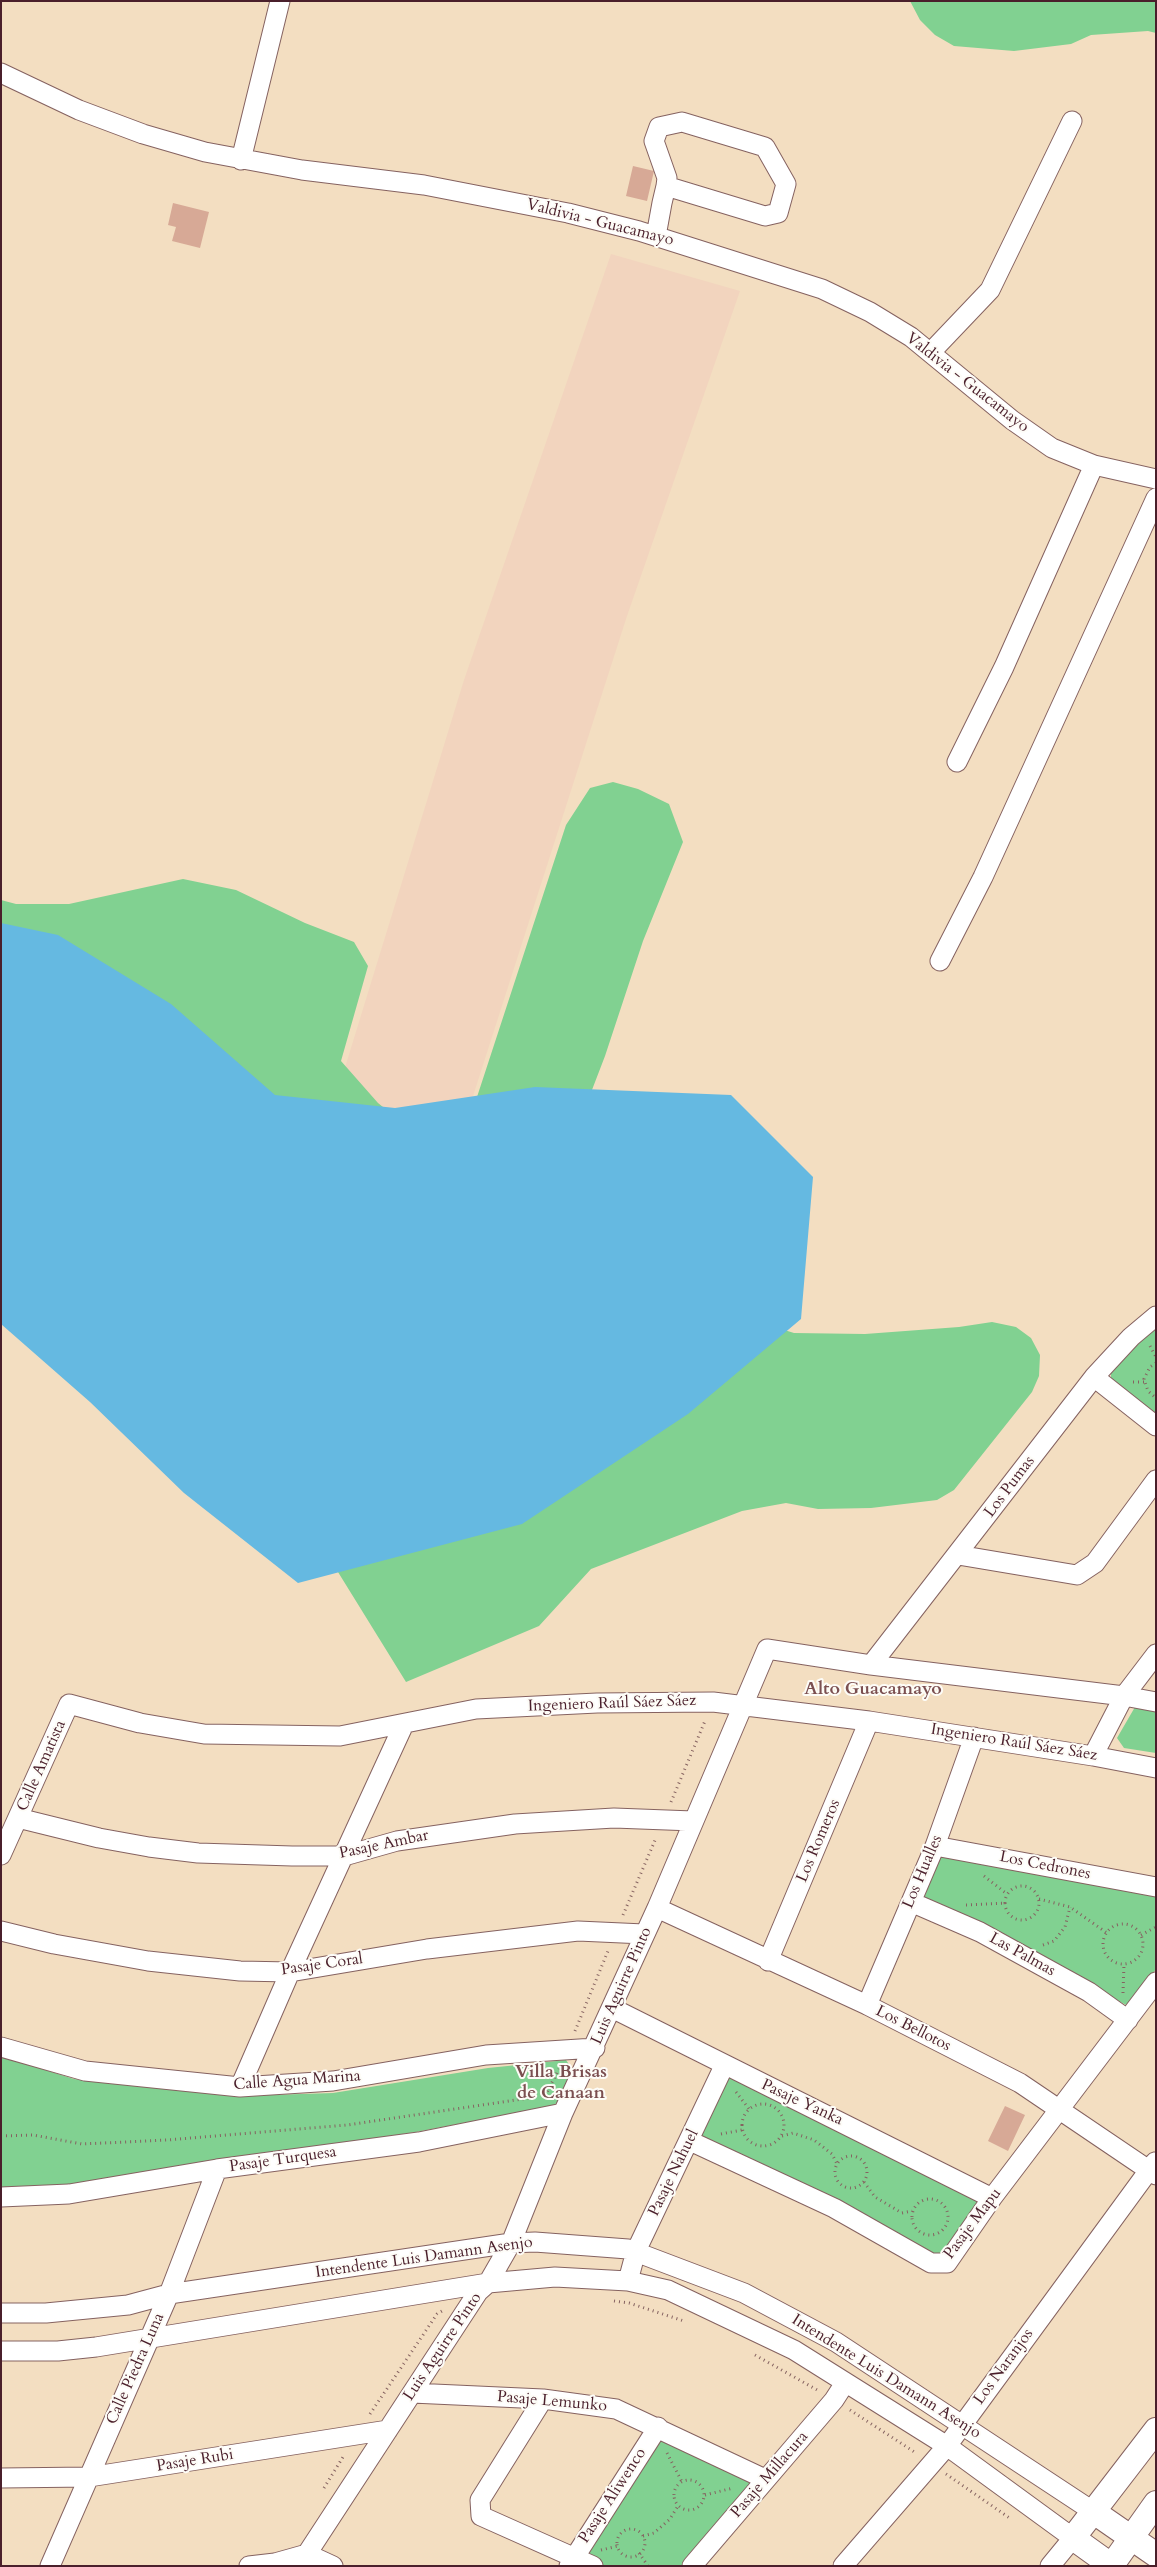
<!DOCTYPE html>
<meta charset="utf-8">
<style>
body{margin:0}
#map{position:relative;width:1157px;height:2567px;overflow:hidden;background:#f3dec1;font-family:Cardo,serif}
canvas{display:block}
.frame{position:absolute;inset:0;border:2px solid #4a1f2b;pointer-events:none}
</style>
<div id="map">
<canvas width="1157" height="2567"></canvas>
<div class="frame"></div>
</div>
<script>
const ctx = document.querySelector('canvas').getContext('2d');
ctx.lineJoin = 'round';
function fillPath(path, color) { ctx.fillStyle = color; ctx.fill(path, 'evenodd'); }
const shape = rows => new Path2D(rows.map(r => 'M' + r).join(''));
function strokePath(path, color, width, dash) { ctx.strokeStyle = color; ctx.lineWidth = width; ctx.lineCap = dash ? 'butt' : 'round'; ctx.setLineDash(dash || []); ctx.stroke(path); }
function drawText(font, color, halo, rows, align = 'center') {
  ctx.font = font + ' Cardo,serif'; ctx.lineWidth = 4; ctx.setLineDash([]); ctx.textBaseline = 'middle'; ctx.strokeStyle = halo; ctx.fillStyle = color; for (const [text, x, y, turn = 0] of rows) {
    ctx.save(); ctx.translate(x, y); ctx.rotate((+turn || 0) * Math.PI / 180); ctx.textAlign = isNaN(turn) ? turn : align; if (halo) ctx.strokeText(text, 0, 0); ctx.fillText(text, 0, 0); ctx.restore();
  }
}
fillPath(shape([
 [611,254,740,291,627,616,457,1146,339,1087,464,680]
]), '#f2d4be');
fillPath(shape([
 [910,1,1156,1,1156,33,1148,31,1091,35,1071,44,1014,51,954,46,935,35,920,20],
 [613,782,638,789,669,804,683,842,643,941,605,1056,572,1142,746,1318,794,1333,865,1334,959,1327,992,1322,1016,1327,1031,1338,1040,1355,1039,1376,1032,1392,954,1490,937,1500,871,1508,818,1509,786,1503,742,1511,591,1569,539,1626,406,1682,325,1551,1,1301,1,900,16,904,69,904,183,879,236,890,305,923,354,942,368,966,341,1061,378,1103,404,1124,459,1152,566,825,590,788],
 [1156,1326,1156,1417,1111,1380,1111,1373,1130,1345],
 [1135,1707,1156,1711,1156,1753,1124,1748,1117,1738],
 [941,1853,1156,1891,1156,1969,1128,2006,924,1898],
 [1,2056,74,2079,237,2096,333,2093,488,2068,566,2060,573,2070,562,2100,552,2106,416,2132,62,2186,1,2191],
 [726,2078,734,2078,959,2186,982,2204,947,2259,932,2258,698,2139],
 [662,2434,749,2478,751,2488,686,2566,605,2566,587,2557,585,2548]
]), '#81d191');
fillPath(shape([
 [1,923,58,935,171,1004,275,1095,395,1108,535,1087,731,1095,813,1177,801,1319,688,1414,522,1524,298,1583,184,1493,90,1402,1,1324]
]), '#65b9e1');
fillPath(shape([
 [633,166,654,171,647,201,626,196],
 [173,203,209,212,200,248,172,241,176,227,168,225],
 [1005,2106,1025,2115,1008,2151,988,2141]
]), '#d7a996');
const minor = shape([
 [1,73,79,110,143,134,205,152,302,170,424,185,568,213,639,231,822,289,870,312,911,337,1012,420,1052,448,1094,465,1156,479],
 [241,160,280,1],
 [656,236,662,203,666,186,667,178,654,141,659,127,682,122,765,147,786,184,778,213,765,216,666,186],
 [931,352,990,290,1072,121],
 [957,762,1004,667,1094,465],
 [940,961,983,877,1156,498],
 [1094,1377,1156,1426],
 [958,1555,1077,1575,1095,1563,1156,1480],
 [871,1665,1094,1377,1131,1337,1156,1316],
 [1093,1756,1124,1696,1156,1654],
 [18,1818,99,1838,149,1847,198,1853,292,1856,344,1856,397,1841,515,1824,614,1818,693,1821],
 [935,1846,1156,1887],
 [1,1855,69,1704,140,1723,204,1734,340,1736,476,1709,597,1703,713,1702,869,1721,1093,1756,1156,1768],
 [911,1902,980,1932,1089,1992,1128,2020],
 [657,1908,867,2005,1020,2083,1156,2175],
 [1,1931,54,1944,148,1961,240,1971,290,1972,427,1949,578,1931,644,1934],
 [768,1961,869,1721],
 [867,2005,935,1846,974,1737],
 [612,2008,992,2198],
 [1,2047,85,2071,240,2087,333,2081,486,2055,595,2048],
 [240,2087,290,1972,404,1724],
 [690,2141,834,2208,931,2263,947,2263,992,2198,1156,1982],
 [1,2197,69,2194,217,2169,419,2142,563,2113],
 [628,2281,636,2251,724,2066],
 [1,2313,46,2313,128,2305,169,2294,511,2243,535,2242,628,2249,744,2293,836,2342,1094,2512],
 [1,2351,58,2351,96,2347,488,2283,555,2277,628,2281,668,2290,794,2350,947,2446,1073,2538,1050,2566],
 [412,2393,543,2399,616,2409,765,2479],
 [543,2399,480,2500,481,2516,593,2566],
 [1,2478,89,2477,388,2430],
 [50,2566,169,2294,217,2169],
 [249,2566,275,2563,307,2554,333,2566],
 [299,2566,478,2292,488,2283,511,2243,563,2113,657,1908,767,1649,871,1665,1124,1696,1156,1702],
 [569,2566,658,2427],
 [692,2566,834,2400,845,2383],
 [843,2566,947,2446,1155,2162]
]);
const major = shape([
 [1094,2512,1156,2555],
 [1112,2565,1156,2503],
 [1112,2566,1073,2538,1156,2430]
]);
strokePath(minor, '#856260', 21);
strokePath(major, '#856260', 26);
strokePath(shape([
 [1150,1346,1156,1357],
 [1156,1363,1150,1367,1144,1379,1148,1391,1156,1398],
 [1133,1382,1145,1382],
 [671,1802,705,1721],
 [984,1876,1007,1894],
 '1005 1903a17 17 0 1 1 34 0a17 17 0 1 1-34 0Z',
 [1039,1899,1070,1907,1107,1933],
 [966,1905,1005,1903],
 [623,1915,656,1838],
 '1103 1944a20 20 0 1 1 40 0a20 20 0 1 1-40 0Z',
 [1141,1935,1156,1927],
 [1043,1945,1054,1941,1065,1927,1070,1907],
 [1123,1993,1124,1964],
 [575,2031,608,1951],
 [736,2092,749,2109],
 [545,2096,559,2069],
 '742 2125a21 21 0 1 1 42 0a21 21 0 1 1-42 0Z',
 [721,2134,742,2130],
 [1,2136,33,2135,82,2144,167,2140,347,2125,536,2097],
 [782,2136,793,2133,814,2140,832,2154,837,2164],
 '835 2172a16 16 0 1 1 32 0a16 16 0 1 1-32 0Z',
 [864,2182,875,2197,902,2213,912,2211],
 '912 2217a18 18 0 1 1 36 0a18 18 0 1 1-36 0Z',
 [614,2301,629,2303,684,2321],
 [755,2355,819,2391],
 [850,2410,916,2453],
 [370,2414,437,2314,442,2311],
 [667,2453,682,2482],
 [946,2474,1011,2519],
 '674 2495a15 15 0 1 1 30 0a15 15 0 1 1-30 0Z',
 [324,2488,343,2457],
 [705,2495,733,2488],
 '617 2543a14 14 0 1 1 28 0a14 14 0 1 1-28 0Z',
 [643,2536,654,2533,670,2519,678,2506],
 [601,2550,618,2546],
 [639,2553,648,2566]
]), '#856260', 3, [1, 4]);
strokePath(minor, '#fff', 19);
strokePath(major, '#fff', 24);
drawText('16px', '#4a1f2b', '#fdfcf7', [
 ["Valdivia - Guacamayo",600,223,14],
 ["Valdivia - Guacamayo",967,383,38],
 ["Los Pumas",1010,1487,-53],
 ["Ingeniero Raúl Sáez Sáez",612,1704,-2],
 ["Ingeniero Raúl Sáez Sáez",1014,1743,9],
 ["Calle Amatista",42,1766,-66],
 ["Los Romeros",819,1841,-67],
 ["Pasaje Ambar",384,1845,-12],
 ["Los Cedrones",1045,1866,11],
 ["Los Hualles",923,1872,-67],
 ["Las Palmas",1022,1955,29],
 ["Pasaje Coral",322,1965,-8],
 ["Luis Aguirre Pinto",622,1986,-66],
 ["Los Bellotos",913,2029,27],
 ["Calle Agua Marina",297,2081,-4],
 ["Pasaje Yanka",802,2103,25],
 ["Pasaje Turquesa",283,2160,-8],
 ["Pasaje Nahuel",674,2173,-64],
 ["Pasaje Mapu",973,2224,-53],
 ["Intendente Luis Damann Asenjo",424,2258,-8],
 ["Luis Aguirre Pinto",443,2347,-56],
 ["Los Naranjos",1004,2367,-54],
 ["Calle Piedra Luna",136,2369,-66],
 ["Intendente Luis Damann Asenjo",886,2377,32],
 ["Pasaje Lemunko",552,2402,5],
 ["Pasaje Rubi",195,2461,-9],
 ["Pasaje Millacura",770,2475,-49],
 ["Pasaje Aliwenco",613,2496,-57]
]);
drawText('bold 18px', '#7b4f50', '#fdfcf7', [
 ["Alto Guacamayo",873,1690],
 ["Villa Brisas",561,2073],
 ["de Canaan",561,2094]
]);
</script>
